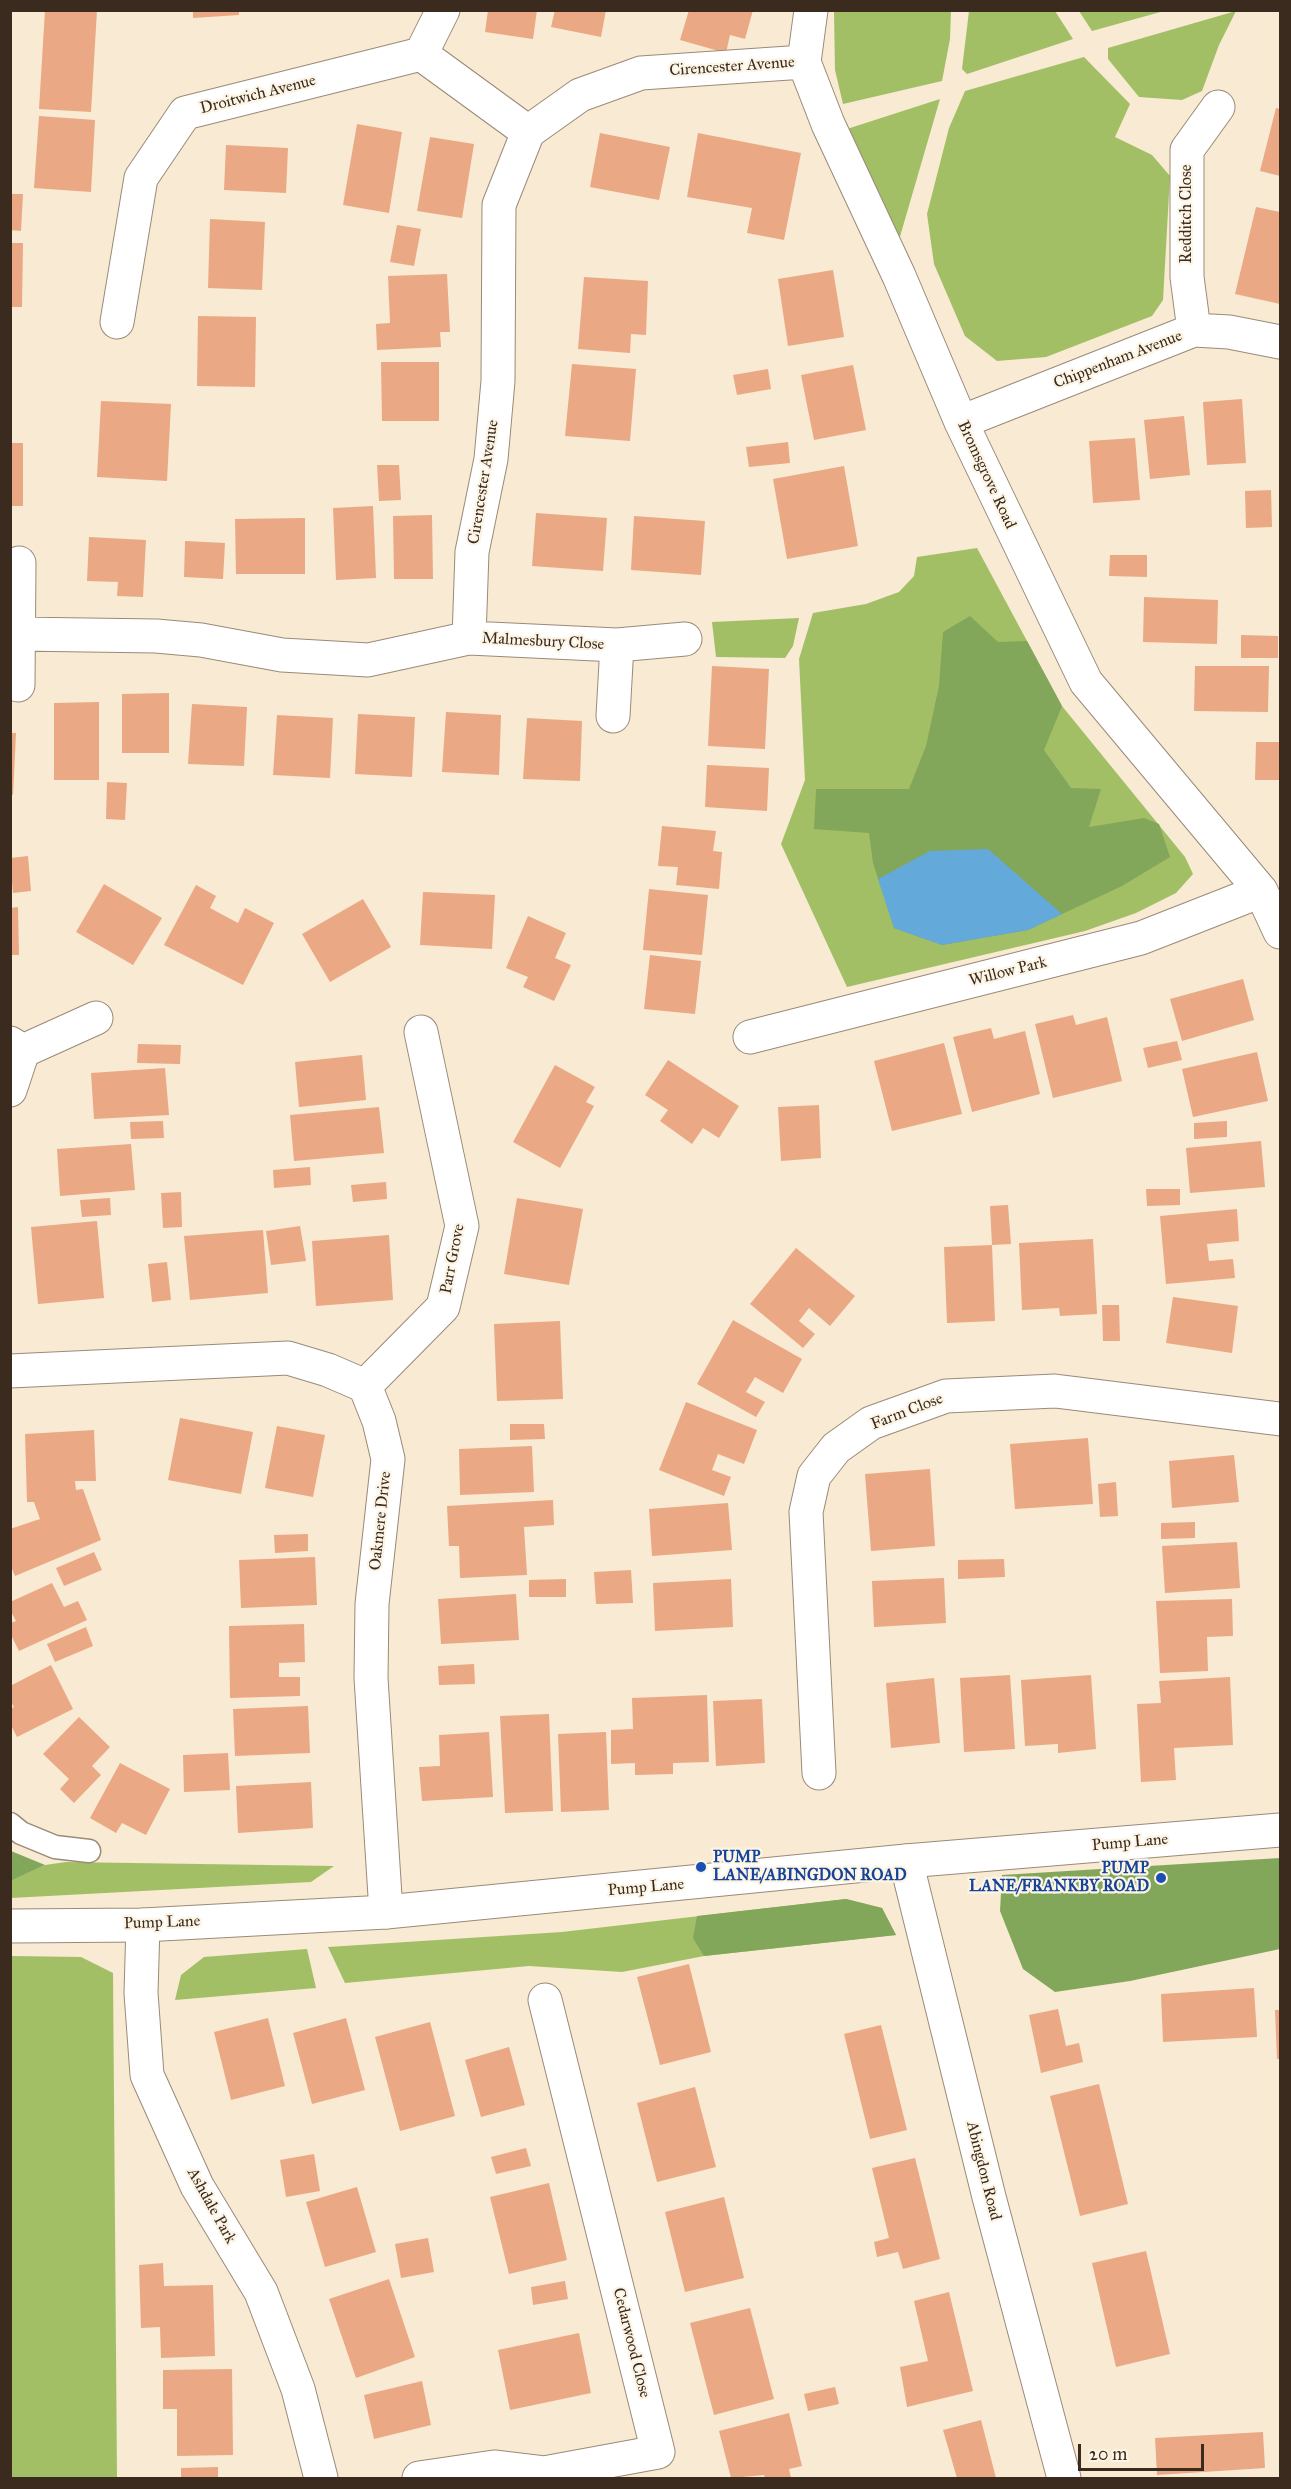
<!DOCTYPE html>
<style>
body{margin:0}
#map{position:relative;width:1291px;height:2489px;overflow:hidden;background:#f8ead3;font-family:"IM FELL Great Primer",serif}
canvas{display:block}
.frame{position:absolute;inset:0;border:12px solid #3b2a1e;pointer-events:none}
.scale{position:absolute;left:1078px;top:2444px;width:126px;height:27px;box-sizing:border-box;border:3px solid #3b2a1e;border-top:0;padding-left:8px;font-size:18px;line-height:21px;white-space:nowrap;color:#3b2a1e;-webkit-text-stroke:4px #fcf5e5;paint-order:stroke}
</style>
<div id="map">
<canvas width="1291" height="2489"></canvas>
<div class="frame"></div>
<div class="scale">20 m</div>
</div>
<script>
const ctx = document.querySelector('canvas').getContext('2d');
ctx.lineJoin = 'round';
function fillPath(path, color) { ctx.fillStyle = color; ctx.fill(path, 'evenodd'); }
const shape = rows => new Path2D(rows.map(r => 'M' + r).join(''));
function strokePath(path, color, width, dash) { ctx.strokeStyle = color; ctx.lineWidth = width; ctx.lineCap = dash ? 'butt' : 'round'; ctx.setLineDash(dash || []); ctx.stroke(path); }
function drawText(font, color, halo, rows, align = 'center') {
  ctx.font = font + ' "IM FELL Great Primer",serif'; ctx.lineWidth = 4.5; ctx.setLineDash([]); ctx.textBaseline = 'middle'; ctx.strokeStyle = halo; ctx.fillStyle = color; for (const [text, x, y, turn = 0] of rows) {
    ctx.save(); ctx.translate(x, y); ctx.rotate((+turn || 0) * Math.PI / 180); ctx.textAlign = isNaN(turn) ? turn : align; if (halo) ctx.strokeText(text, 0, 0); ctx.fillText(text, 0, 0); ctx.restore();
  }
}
fillPath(shape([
 [834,11,951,11,950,39,942,81,843,104,835,70],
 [969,11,1055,11,1073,39,967,74,962,69],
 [1079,11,1164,11,1092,31],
 [1236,11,1219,45,1202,91,1182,100,1139,97,1108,59,1108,48],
 [1084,57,1130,104,1115,137,1152,155,1170,176,1163,300,1152,316,1046,357,997,361,965,336,934,264,927,214,949,128,965,91],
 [940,99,899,240,847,129],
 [977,548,1062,706,1185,857,1193,874,1176,893,1136,913,1085,931,847,987,781,844,805,780,799,659,813,613,866,604,899,592,914,576,917,557],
 [799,618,793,646,785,658,716,657,712,622],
 [66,1862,334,1866,311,1882,11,1898,11,1881,45,1865],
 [846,1899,882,1908,896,1935,704,1956,622,1972,529,1966,345,1983,328,1947,562,1932],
 [307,1949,316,1988,175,2000,181,1975,204,1957],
 [11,1956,81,1957,113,1973,117,2478,11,2478]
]), '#a3bf65');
fillPath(shape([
 [970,616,998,642,1027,641,1062,706,1044,750,1071,788,1101,789,1089,827,1144,818,1159,824,1170,857,1122,886,1028,930,942,945,894,928,873,863,869,833,814,829,816,789,909,789,926,746,939,686,943,632],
 [11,1851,45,1865,11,1881],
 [1280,1858,1280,1949,1130,1981,1055,1992,1023,1969,1000,1911,1002,1875],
 [846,1899,882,1908,896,1935,704,1956,693,1938,697,1916]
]), '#82a65a');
fillPath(shape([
 [988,849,1062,914,1028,930,942,945,894,928,878,879,930,851]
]), '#63aada');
fillPath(shape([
 [45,10,97,10,91,112,39,109],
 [193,10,239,10,239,15,193,18],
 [488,10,537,10,533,39,485,32],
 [555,10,606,10,601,37,551,27],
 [689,10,753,10,745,39,730,35,726,53,680,40],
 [1276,108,1280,109,1280,176,1260,171],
 [39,116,95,120,91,192,34,188],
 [357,124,402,132,389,213,343,205],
 [600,133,670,147,659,200,590,187],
 [698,133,801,153,784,240,747,233,752,208,687,197],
 [430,137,474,144,462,218,417,211],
 [226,145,288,148,286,193,224,190],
 [10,194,23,194,21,231,10,230],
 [1256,207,1280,212,1280,304,1235,294],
 [210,219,265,222,262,290,208,288],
 [397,225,421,229,414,266,390,262],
 [10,243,23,243,22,307,10,307],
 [833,270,844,337,788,346,778,279],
 [447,274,450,332,440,332,441,347,377,350,376,324,390,323,388,276],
 [584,277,648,281,646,335,631,334,630,353,578,349],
 [198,316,256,317,255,387,197,386],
 [381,362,439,362,439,421,382,421],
 [572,364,636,369,630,441,565,436],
 [853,365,866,430,814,440,801,375],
 [768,369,771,389,737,395,733,375],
 [1242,399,1246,463,1207,465,1203,402],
 [101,401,171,404,167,481,97,477],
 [1184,416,1190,475,1150,479,1144,420],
 [1135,438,1140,500,1093,503,1089,441],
 [788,442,790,463,749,467,746,447],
 [10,443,23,443,23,506,10,506],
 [377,465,399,465,401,500,379,501],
 [844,466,858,546,787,559,773,479],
 [1271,490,1272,527,1246,528,1245,491],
 [373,506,376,578,336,580,333,508],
 [536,513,607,518,603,571,532,566],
 [432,515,433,579,394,579,393,516],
 [634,516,705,521,701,575,631,570],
 [305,518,305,574,236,574,235,519],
 [89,537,146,540,143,597,117,596,118,582,87,581],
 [185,541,225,543,223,579,184,577],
 [1110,555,1147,555,1147,577,1109,576],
 [1144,597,1218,600,1217,644,1143,642],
 [1241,635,1278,636,1278,658,1241,658],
 [712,666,769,669,765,749,708,746],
 [1195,666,1269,666,1268,712,1194,711],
 [169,693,169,753,122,753,122,694],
 [99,702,99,780,54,780,54,703],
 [192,704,247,707,244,766,188,764],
 [446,712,501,715,499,775,442,772],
 [358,714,415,717,412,777,355,774],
 [277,715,333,718,330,778,273,775],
 [527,718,582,721,580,781,523,779],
 [10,733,16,733,13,795,10,795],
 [1256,742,1280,742,1280,780,1255,780],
 [707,765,769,768,767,811,705,807],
 [107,782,127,783,125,820,106,819],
 [662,826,716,831,713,851,722,852,719,889,676,885,678,867,658,866],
 [28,856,31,891,13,893,10,858],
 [104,884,162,918,133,965,76,932],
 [196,885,216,896,210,908,238,923,245,908,274,923,243,985,164,945],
 [649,889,708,895,702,955,643,950],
 [423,892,495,895,492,949,420,945],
 [363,899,391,947,330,982,302,934],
 [18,907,19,955,10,955,10,908],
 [528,916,566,933,555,958,571,965,554,1001,523,987,528,977,506,968],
 [650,955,701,961,695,1014,644,1009],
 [1243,979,1254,1020,1182,1041,1170,999],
 [1073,1015,1076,1025,1107,1017,1122,1081,1053,1098,1035,1024],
 [991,1028,994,1039,1025,1031,1040,1094,972,1112,953,1037],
 [1177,1041,1182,1060,1148,1068,1143,1048],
 [944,1043,962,1114,892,1131,874,1061],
 [138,1044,181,1045,180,1064,137,1063],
 [1257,1052,1268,1101,1193,1117,1182,1069],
 [362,1055,366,1100,299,1107,295,1062],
 [668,1060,739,1106,719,1138,703,1128,692,1144,660,1121,668,1110,645,1095],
 [555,1065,595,1087,586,1102,594,1106,560,1168,513,1142],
 [165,1068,169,1115,94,1119,91,1073],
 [819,1105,821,1158,781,1161,778,1107],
 [379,1107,384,1153,294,1161,290,1115],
 [163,1121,164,1138,131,1139,130,1122],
 [1227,1121,1227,1137,1194,1139,1194,1123],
 [1261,1141,1265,1187,1190,1193,1186,1148],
 [131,1144,135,1190,60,1196,57,1149],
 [310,1167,311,1185,274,1188,273,1170],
 [386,1182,387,1199,353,1202,351,1185],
 [1146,1189,1180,1189,1180,1205,1147,1206],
 [181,1192,182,1227,163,1228,161,1193],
 [110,1198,111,1215,82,1217,80,1200],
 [517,1198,583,1209,569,1285,504,1274],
 [1008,1205,1011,1244,992,1245,990,1206],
 [1237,1209,1239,1241,1207,1244,1209,1261,1233,1259,1235,1278,1166,1284,1160,1216],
 [97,1221,104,1298,38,1304,31,1227],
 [300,1226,306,1261,271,1265,266,1231],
 [263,1230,268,1293,190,1300,184,1236],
 [389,1235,393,1300,316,1306,312,1241],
 [1093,1239,1097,1314,1060,1316,1059,1308,1022,1310,1019,1243],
 [992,1245,995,1321,947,1323,944,1247],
 [796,1248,855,1296,830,1326,809,1308,799,1321,815,1334,803,1348,750,1304],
 [167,1262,171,1300,152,1302,148,1264],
 [1173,1297,1238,1306,1232,1353,1166,1343],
 [1102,1305,1119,1305,1120,1341,1103,1341],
 [733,1320,802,1359,783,1393,755,1377,746,1392,765,1402,756,1417,697,1384],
 [560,1321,563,1399,497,1401,494,1324],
 [686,1402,757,1430,744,1464,718,1454,712,1470,731,1477,724,1496,659,1470],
 [180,1418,253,1432,241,1494,168,1480],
 [510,1424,544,1424,545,1439,510,1440],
 [277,1426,325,1435,313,1497,265,1488],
 [94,1430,96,1481,75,1481,76,1490,83,1489,101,1540,15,1576,10,1564,10,1529,40,1519,34,1502,27,1502,25,1434],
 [1088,1438,1093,1504,1015,1509,1010,1444],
 [532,1446,534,1492,460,1495,459,1449],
 [1234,1455,1239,1502,1172,1508,1169,1461],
 [930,1469,935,1546,871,1551,865,1474],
 [1116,1482,1118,1516,1100,1517,1098,1484],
 [553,1500,554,1525,524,1527,527,1575,460,1578,459,1546,449,1546,447,1506],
 [728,1503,732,1550,652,1556,649,1509],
 [1195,1522,1195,1538,1161,1539,1161,1523],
 [308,1534,308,1551,275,1553,274,1535],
 [1237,1542,1240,1588,1165,1593,1162,1546],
 [94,1552,102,1570,64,1586,56,1568],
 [315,1557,317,1605,241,1608,239,1560],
 [1004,1559,1005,1577,958,1579,958,1560],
 [631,1570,633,1603,596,1604,594,1572],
 [944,1578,946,1623,874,1627,872,1581],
 [566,1579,566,1597,529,1597,529,1580],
 [731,1579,733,1627,655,1631,653,1583],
 [52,1583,64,1607,78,1601,87,1620,19,1651,10,1633,10,1623,16,1621,10,1610,10,1602],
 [516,1594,519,1640,441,1644,438,1599],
 [1232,1599,1233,1636,1207,1637,1208,1671,1160,1673,1156,1601],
 [304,1624,305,1662,279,1663,279,1677,300,1677,300,1696,230,1698,229,1626],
 [86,1627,93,1646,55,1662,47,1644],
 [474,1664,475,1684,439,1685,438,1666],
 [51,1665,73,1709,17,1737,10,1723,10,1709,14,1707,10,1700,10,1686],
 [1010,1675,1015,1749,964,1752,960,1678],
 [1091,1675,1096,1749,1058,1753,1058,1744,1025,1746,1021,1680],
 [1230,1677,1233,1745,1174,1748,1176,1780,1141,1782,1137,1704,1161,1703,1159,1681],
 [934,1678,940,1743,891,1748,886,1683],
 [707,1695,709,1762,673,1763,673,1774,635,1775,635,1763,611,1764,611,1730,633,1729,632,1698],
 [762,1699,765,1763,716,1766,713,1701],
 [308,1706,310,1753,235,1756,233,1709],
 [549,1714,553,1811,505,1813,500,1716],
 [79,1717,110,1747,92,1766,101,1775,74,1803,60,1789,69,1779,43,1754],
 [489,1732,493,1797,422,1801,419,1767,440,1766,439,1735],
 [606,1732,609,1810,561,1812,558,1734],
 [228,1753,230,1790,184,1792,183,1755],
 [120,1763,170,1789,146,1835,122,1823,116,1833,90,1818],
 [311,1782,313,1828,238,1833,236,1786],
 [689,1964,711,2052,660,2065,637,1977],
 [1254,1988,1257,2037,1163,2042,1161,1994],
 [1058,2009,1066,2046,1079,2043,1083,2062,1041,2073,1029,2015],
 [1275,2010,1280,2010,1280,2059,1277,2059],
 [268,2018,285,2086,231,2100,214,2032],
 [346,2018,365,2090,312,2104,293,2033],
 [430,2022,455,2116,400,2131,375,2037],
 [881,2025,907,2130,870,2139,844,2034],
 [509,2047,525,2105,481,2117,465,2060],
 [1099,2084,1128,2204,1080,2216,1050,2096],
 [695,2087,716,2167,657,2182,637,2103],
 [526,2148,531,2166,496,2174,491,2157],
 [314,2154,320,2191,286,2197,280,2160],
 [915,2158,940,2259,903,2269,898,2252,877,2257,874,2242,889,2238,872,2168],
 [549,2183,567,2260,509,2274,490,2197],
 [357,2187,376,2252,325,2267,306,2202],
 [724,2197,744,2278,685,2292,665,2212],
 [428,2238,434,2272,401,2278,395,2244],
 [1146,2251,1170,2354,1116,2367,1092,2263],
 [163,2263,164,2286,213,2285,215,2356,161,2358,160,2327,141,2328,139,2265],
 [389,2279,415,2357,356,2378,329,2299],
 [565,2281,568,2299,533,2305,531,2287],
 [949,2292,973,2391,907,2407,900,2367,928,2361,914,2301],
 [750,2308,774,2399,714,2415,690,2323],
 [579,2333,591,2393,510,2410,498,2350],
 [232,2369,233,2455,177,2456,177,2409,163,2409,163,2370],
 [422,2381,431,2425,374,2439,364,2395],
 [835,2387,839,2404,808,2411,804,2394],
 [789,2413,802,2466,789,2469,791,2478,765,2478,764,2475,731,2478,719,2431],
 [981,2420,996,2478,957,2478,943,2430],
 [1263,2432,1265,2468,1157,2475,1155,2438],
 [218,2467,218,2478,181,2478,181,2468]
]), '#eaa984');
const service = shape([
 [10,1824,21,1833,55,1847,89,1851]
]);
const minor = shape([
 [811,10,804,62,828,124,899,276,961,422,1086,682,1261,891,1280,932],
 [421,54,443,10],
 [117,322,141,178,185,113,421,54,528,132],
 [1194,330,1187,277,1187,150,1218,107],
 [961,422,1194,330,1229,332,1280,342],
 [18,634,156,636,201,640,282,655,368,660,469,638,617,645,685,639],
 [469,638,472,552,491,459,498,381,499,205,528,132,580,95,641,73,804,62],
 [18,685,19,563],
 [613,716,617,645],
 [750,1037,1141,938,1261,891],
 [10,1043,23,1051,10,1090],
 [23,1051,96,1018],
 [10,1371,288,1358,328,1370,365,1386,379,1421,388,1459,372,1604,371,1678,386,1912],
 [365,1386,443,1307,462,1226,421,1032],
 [819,1773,806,1512,814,1476,836,1448,871,1423,946,1396,1055,1391,1280,1419],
 [906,1861,989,2197,1064,2478],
 [143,1925,141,1993,147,2075,197,2186,261,2292,298,2389,321,2478],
 [419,2478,494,2467,544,2473,658,2452,545,2000]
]);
const tertiary = shape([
 [10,1926,143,1925,386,1912,906,1861,1280,1830]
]);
strokePath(service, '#9a8a78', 25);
strokePath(minor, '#9a8a78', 35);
strokePath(tertiary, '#9a8a78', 35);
strokePath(service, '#fff', 22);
strokePath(minor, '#fff', 33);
strokePath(tertiary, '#fff', 33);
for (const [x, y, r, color] of [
 [701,1867,6,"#1a4fb4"],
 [1161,1878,6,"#1a4fb4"]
]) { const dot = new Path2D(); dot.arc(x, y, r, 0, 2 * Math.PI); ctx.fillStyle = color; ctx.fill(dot); strokePath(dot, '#fcf5e5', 2); }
drawText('16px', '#3b2a1e', '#fcf5e5', [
 ["Cirencester Avenue",732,67,-4],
 ["Droitwich Avenue",258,95,-14],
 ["Redditch Close",1187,214,-90],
 ["Chippenham Avenue",1118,360,-21],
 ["Bromsgrove Road",986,475,65],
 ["Cirencester Avenue",484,482,-81],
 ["Malmesbury Close",543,642,3],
 ["Willow Park",1008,972,-14],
 ["Parr Grove",453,1259,-79],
 ["Farm Close",907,1412,-21],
 ["Oakmere Drive",381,1521,-84],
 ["Pump Lane",1130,1843,-5],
 ["Pump Lane",646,1888,-5],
 ["Pump Lane",162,1923,-2],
 ["Abingdon Road",983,2171,76],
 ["Ashdale Park",211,2206,61],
 ["Cedarwood Close",631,2343,76]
]);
drawText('bold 16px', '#164399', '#fcf5e5', [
 ["PUMP",713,1858],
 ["LANE/ABINGDON ROAD",713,1876],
 ["PUMP",1149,1869,"right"],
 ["LANE/FRANKBY ROAD",1149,1887,"right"]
], 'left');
</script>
